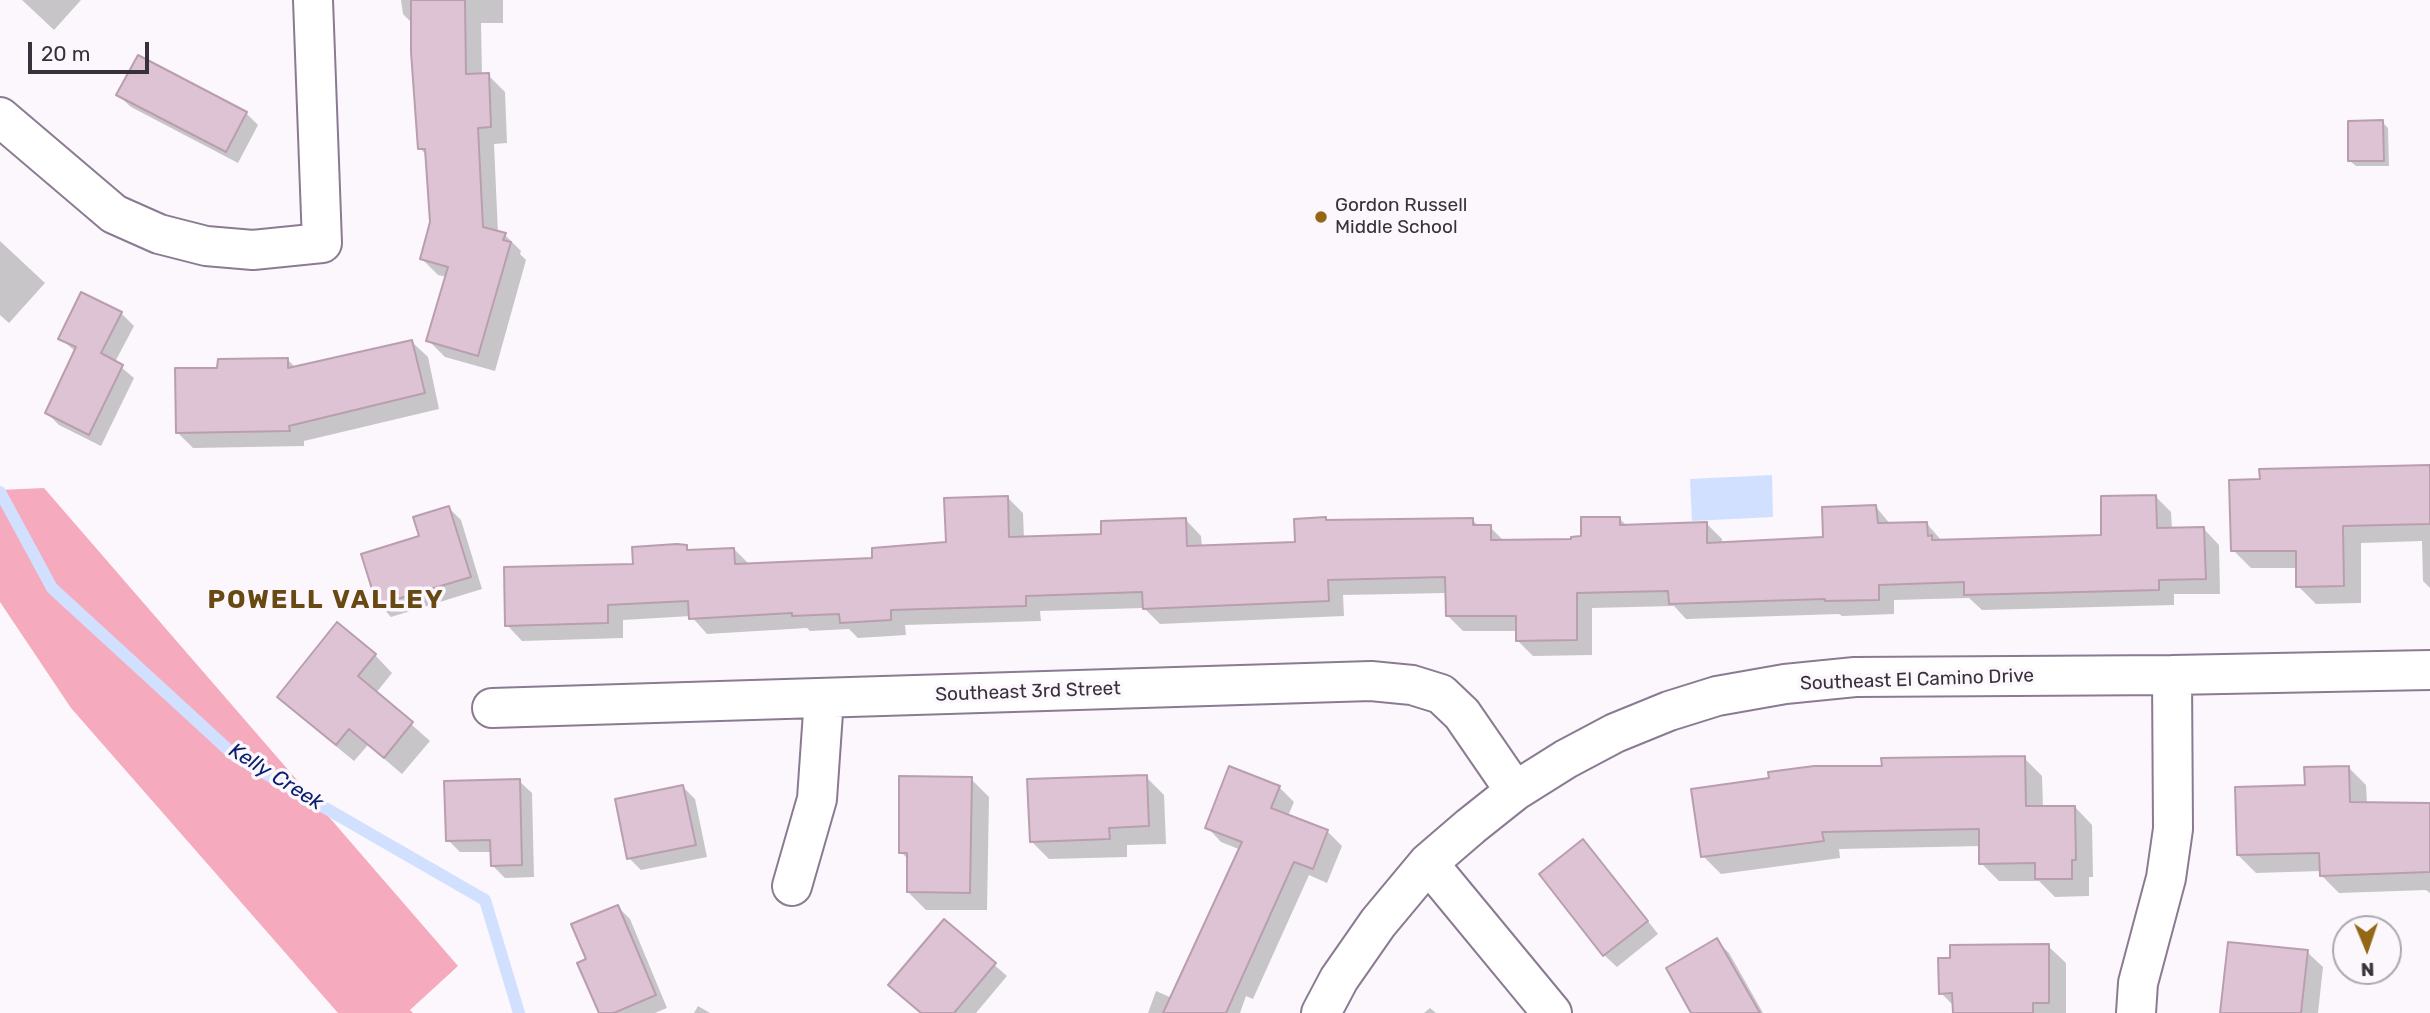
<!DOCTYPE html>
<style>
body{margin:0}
#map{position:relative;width:2430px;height:1013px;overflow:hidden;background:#fbf7fc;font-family:Rubik,sans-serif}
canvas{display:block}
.north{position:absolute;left:2332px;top:915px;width:70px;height:70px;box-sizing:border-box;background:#fbf7fc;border:2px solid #ada8af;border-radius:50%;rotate:178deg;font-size:19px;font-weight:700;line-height:28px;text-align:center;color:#38313b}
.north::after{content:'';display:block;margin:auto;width:24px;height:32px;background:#946714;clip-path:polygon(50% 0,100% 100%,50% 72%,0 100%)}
.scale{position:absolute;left:28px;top:42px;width:121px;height:32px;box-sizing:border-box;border:4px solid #38313b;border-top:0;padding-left:9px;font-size:21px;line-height:24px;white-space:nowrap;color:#38313b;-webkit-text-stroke:5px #fbf7fc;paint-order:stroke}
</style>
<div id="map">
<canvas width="2430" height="1013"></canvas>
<div class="north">N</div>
<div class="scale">20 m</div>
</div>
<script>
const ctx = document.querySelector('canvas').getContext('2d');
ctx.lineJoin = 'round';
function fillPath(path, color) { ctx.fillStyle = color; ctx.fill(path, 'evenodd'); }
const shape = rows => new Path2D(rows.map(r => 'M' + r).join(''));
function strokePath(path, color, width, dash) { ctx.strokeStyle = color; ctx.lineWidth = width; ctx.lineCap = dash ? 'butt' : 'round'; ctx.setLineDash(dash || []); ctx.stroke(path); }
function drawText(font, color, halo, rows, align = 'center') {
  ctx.font = font + ' Rubik,sans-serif'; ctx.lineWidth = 7; ctx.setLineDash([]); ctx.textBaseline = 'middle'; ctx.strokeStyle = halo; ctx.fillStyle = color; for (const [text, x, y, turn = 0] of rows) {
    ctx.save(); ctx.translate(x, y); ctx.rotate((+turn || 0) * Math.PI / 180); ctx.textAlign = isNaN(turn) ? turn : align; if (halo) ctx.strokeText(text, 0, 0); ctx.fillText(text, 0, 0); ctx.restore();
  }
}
fillPath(shape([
 [44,488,458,966,410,1010,413,1013,338,1013,71,708,0,602,0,490]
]), '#f5abbd');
fillPath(shape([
 [1772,475,1773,517,1692,521,1690,479]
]), '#d2e0ff');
fillPath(shape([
 [22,0,81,0,54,30],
 [401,0,503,0,503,23,481,23,482,75,488,75,505,92,507,143,494,144,498,233,505,235,521,251,520,254,526,260,495,371,445,357,428,340,447,277,438,275,422,259,432,222,427,156,420,148,413,24,403,14],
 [118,95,246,113,258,125,238,163,131,107],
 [2382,122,2388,128,2389,166,2356,166,2350,161],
 [0,241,45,283,9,323,0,315],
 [82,294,121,313,134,326,115,362,134,378,101,446,59,425,47,413,76,352,60,338],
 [412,342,428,357,439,409,304,441,304,446,193,448,177,432,219,369,287,359,296,368],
 [2430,467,2430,588,2423,581,2422,541,2361,543,2361,603,2316,604,2298,586,2298,568,2251,568,2233,550],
 [2155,496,2171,512,2172,530,2204,529,2219,545,2220,594,2174,594,2174,605,1982,610,1969,598,1894,600,1894,614,1842,616,1839,614,1686,619,1674,606,1592,608,1592,655,1533,656,1518,641,1518,631,1463,631,1447,615,1447,593,1343,595,1344,616,1160,624,1144,608,1040,611,1041,621,905,625,906,635,858,638,849,629,810,631,807,628,707,634,691,616,623,620,623,638,522,641,507,625,635,566,686,547,691,551,734,549,750,565,873,560,948,544,1008,498,1023,513,1024,539,1103,536,1186,520,1201,536,1202,547,1297,544,1327,522,1472,519,1479,527,1490,527,1505,542,1573,540,1583,538,1619,518,1627,526,1706,523,1722,539,1722,544,1825,539,1876,507,1891,525,1927,524,1942,541,2103,537],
 [449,508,461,520,482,589,391,617,379,604,421,537],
 [375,655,392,673,376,693,430,741,402,774,368,745,354,761,298,715,280,697],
 [2024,758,2042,776,2043,808,2075,807,2092,825,2093,877,2089,877,2089,896,2055,897,2039,881,1999,881,1981,863,1981,846,1839,849,1840,858,1721,874,1703,856,1884,767],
 [2348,767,2366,785,2367,804,2430,805,2430,893,2426,890,2339,893,2321,875,2321,871,2256,873,2238,855,2307,787],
 [1230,768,1280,788,1294,802,1288,816,1327,831,1342,846,1327,883,1309,875,1253,999,1246,996,1240,1013,1148,1013,1156,991,1172,998,1241,850,1221,842,1207,827],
 [1146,777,1164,795,1166,844,1127,845,1127,857,1049,859,1031,841],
 [971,779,989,797,987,910,926,910,908,892,909,860,901,852],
 [519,781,532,793,534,877,505,878,493,866,492,852,460,852,448,840],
 [683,787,695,799,707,857,641,870,629,858],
 [1583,841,1595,854,1658,934,1617,967,1604,955],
 [618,907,630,919,667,1008,655,1013,601,1013,588,960],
 [944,921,1007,976,976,1013,921,1013],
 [1717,941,1729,953,1763,1013,1693,1013],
 [2048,946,2066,963,2066,1013,1955,1013,1954,1006,1941,993],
 [2307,952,2323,967,2318,1013,2222,1013],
 [698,1006,710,1013,694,1013],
 [1430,1008,1436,1013,1424,1013]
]), '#0003');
strokePath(shape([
 [0,492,52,588,235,756,485,900,519,1013]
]), '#d2e0ff', 12);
const building = shape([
 [411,0,465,0,466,74,489,73,491,127,478,128,483,227,506,233,503,240,511,242,478,356,426,341,448,267,420,259,430,222,425,149,418,149,411,52,411,0],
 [138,55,247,112,226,152,116,95,138,55],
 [2383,120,2384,161,2348,161,2348,121,2383,120],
 [81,292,122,312,101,353,123,365,89,435,45,413,76,347,58,339,81,292],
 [412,340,425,393,289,426,290,431,176,433,175,368,217,368,218,359,288,358,288,368,412,340],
 [2430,465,2430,524,2343,526,2344,586,2296,587,2296,551,2231,551,2229,480,2260,479,2259,469,2430,465],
 [2156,495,2157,528,2204,527,2206,579,2159,580,2159,590,1964,595,1964,582,1879,585,1879,600,1825,601,1825,599,1669,604,1668,591,1577,593,1577,640,1516,641,1516,616,1446,616,1445,577,1328,580,1329,601,1143,609,1142,592,1026,596,1026,606,891,610,891,620,840,623,839,614,792,616,792,613,689,619,688,601,608,605,608,623,505,626,504,567,633,564,632,547,677,544,687,545,687,550,734,548,735,564,872,558,872,548,946,542,944,498,1008,496,1009,537,1101,534,1101,521,1186,518,1187,546,1295,542,1294,519,1326,517,1326,520,1473,518,1473,525,1491,525,1491,540,1571,539,1571,537,1581,536,1581,517,1620,517,1620,525,1707,522,1707,543,1823,537,1822,507,1876,505,1878,523,1927,522,1928,536,1932,535,1932,540,2101,535,2101,496,2156,495],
 [449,506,471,577,377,605,361,554,419,536,413,517,449,506],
 [337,622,376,654,358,676,413,722,384,758,349,729,336,745,277,697,337,622],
 [2025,756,2026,806,2075,806,2076,860,2072,860,2072,879,2035,879,2035,863,1979,864,1979,829,1822,832,1824,841,1701,857,1691,789,1769,778,1768,772,1814,766,1882,766,1881,758,2025,756],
 [1229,766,1280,786,1271,808,1328,830,1313,869,1294,862,1226,1013,1163,1013,1242,842,1205,828,1229,766],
 [2349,766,2350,802,2430,803,2430,872,2320,876,2319,853,2237,855,2235,787,2305,785,2304,767,2349,766],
 [1147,775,1149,826,1109,828,1110,839,1030,842,1027,779,1147,775],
 [899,776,972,777,970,893,907,892,907,853,899,853,899,776],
 [520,779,522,865,491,866,490,840,446,841,444,781,520,779],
 [683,785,696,845,627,859,615,799,683,785],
 [1583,839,1648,921,1603,956,1539,874,1583,839],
 [618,905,656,995,614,1013,599,1013,577,963,586,959,571,924,618,905],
 [944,919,996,963,954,1013,921,1013,888,985,944,919],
 [1717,938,1760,1013,1691,1013,1666,968,1717,938],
 [2228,942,2308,950,2301,1013,2220,1013,2228,942],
 [2049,944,2049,1003,2033,1003,2033,1013,1953,1013,1952,993,1939,994,1938,958,1950,958,1950,945,2049,944]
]);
fillPath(building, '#dec3d4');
strokePath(building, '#b99eaf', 2);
const street = shape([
 [0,117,114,214,159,234,206,246,253,250,322,243,313,0],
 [492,708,1371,681,1412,685,1441,694,1462,714,1515,791],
 [1428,863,1552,1013],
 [792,886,817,799,824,698],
 [1321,1013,1339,979,1378,923,1428,863,1471,826,1515,791,1566,759,1615,733,1669,711,1717,696,1785,684,1855,677,2172,675,2430,670],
 [2136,1013,2138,983,2166,878,2173,829,2172,675]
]);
strokePath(street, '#8a7a92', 42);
strokePath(street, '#fff', 38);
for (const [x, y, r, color] of [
 [1321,217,7,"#946714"]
]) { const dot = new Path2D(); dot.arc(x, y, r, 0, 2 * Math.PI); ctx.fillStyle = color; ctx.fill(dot); strokePath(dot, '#fbf7fc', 2.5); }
drawText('19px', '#38313b', '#fbf7fc', [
 ["Gordon Russell",1335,206],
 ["Middle School",1335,228]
], 'left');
drawText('19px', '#38313b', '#fbf7fc', [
 ["Southeast El Camino Drive",1917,680,-2],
 ["Southeast 3rd Street",1028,692,-2]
]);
drawText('italic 21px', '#0a1e6f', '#fbf7fc', [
 ["Kelly Creek",276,777,32]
]);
ctx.letterSpacing = '2px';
drawText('bold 26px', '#694913', '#fbf7fc', [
 ["POWELL VALLEY",326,600]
]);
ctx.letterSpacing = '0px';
</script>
